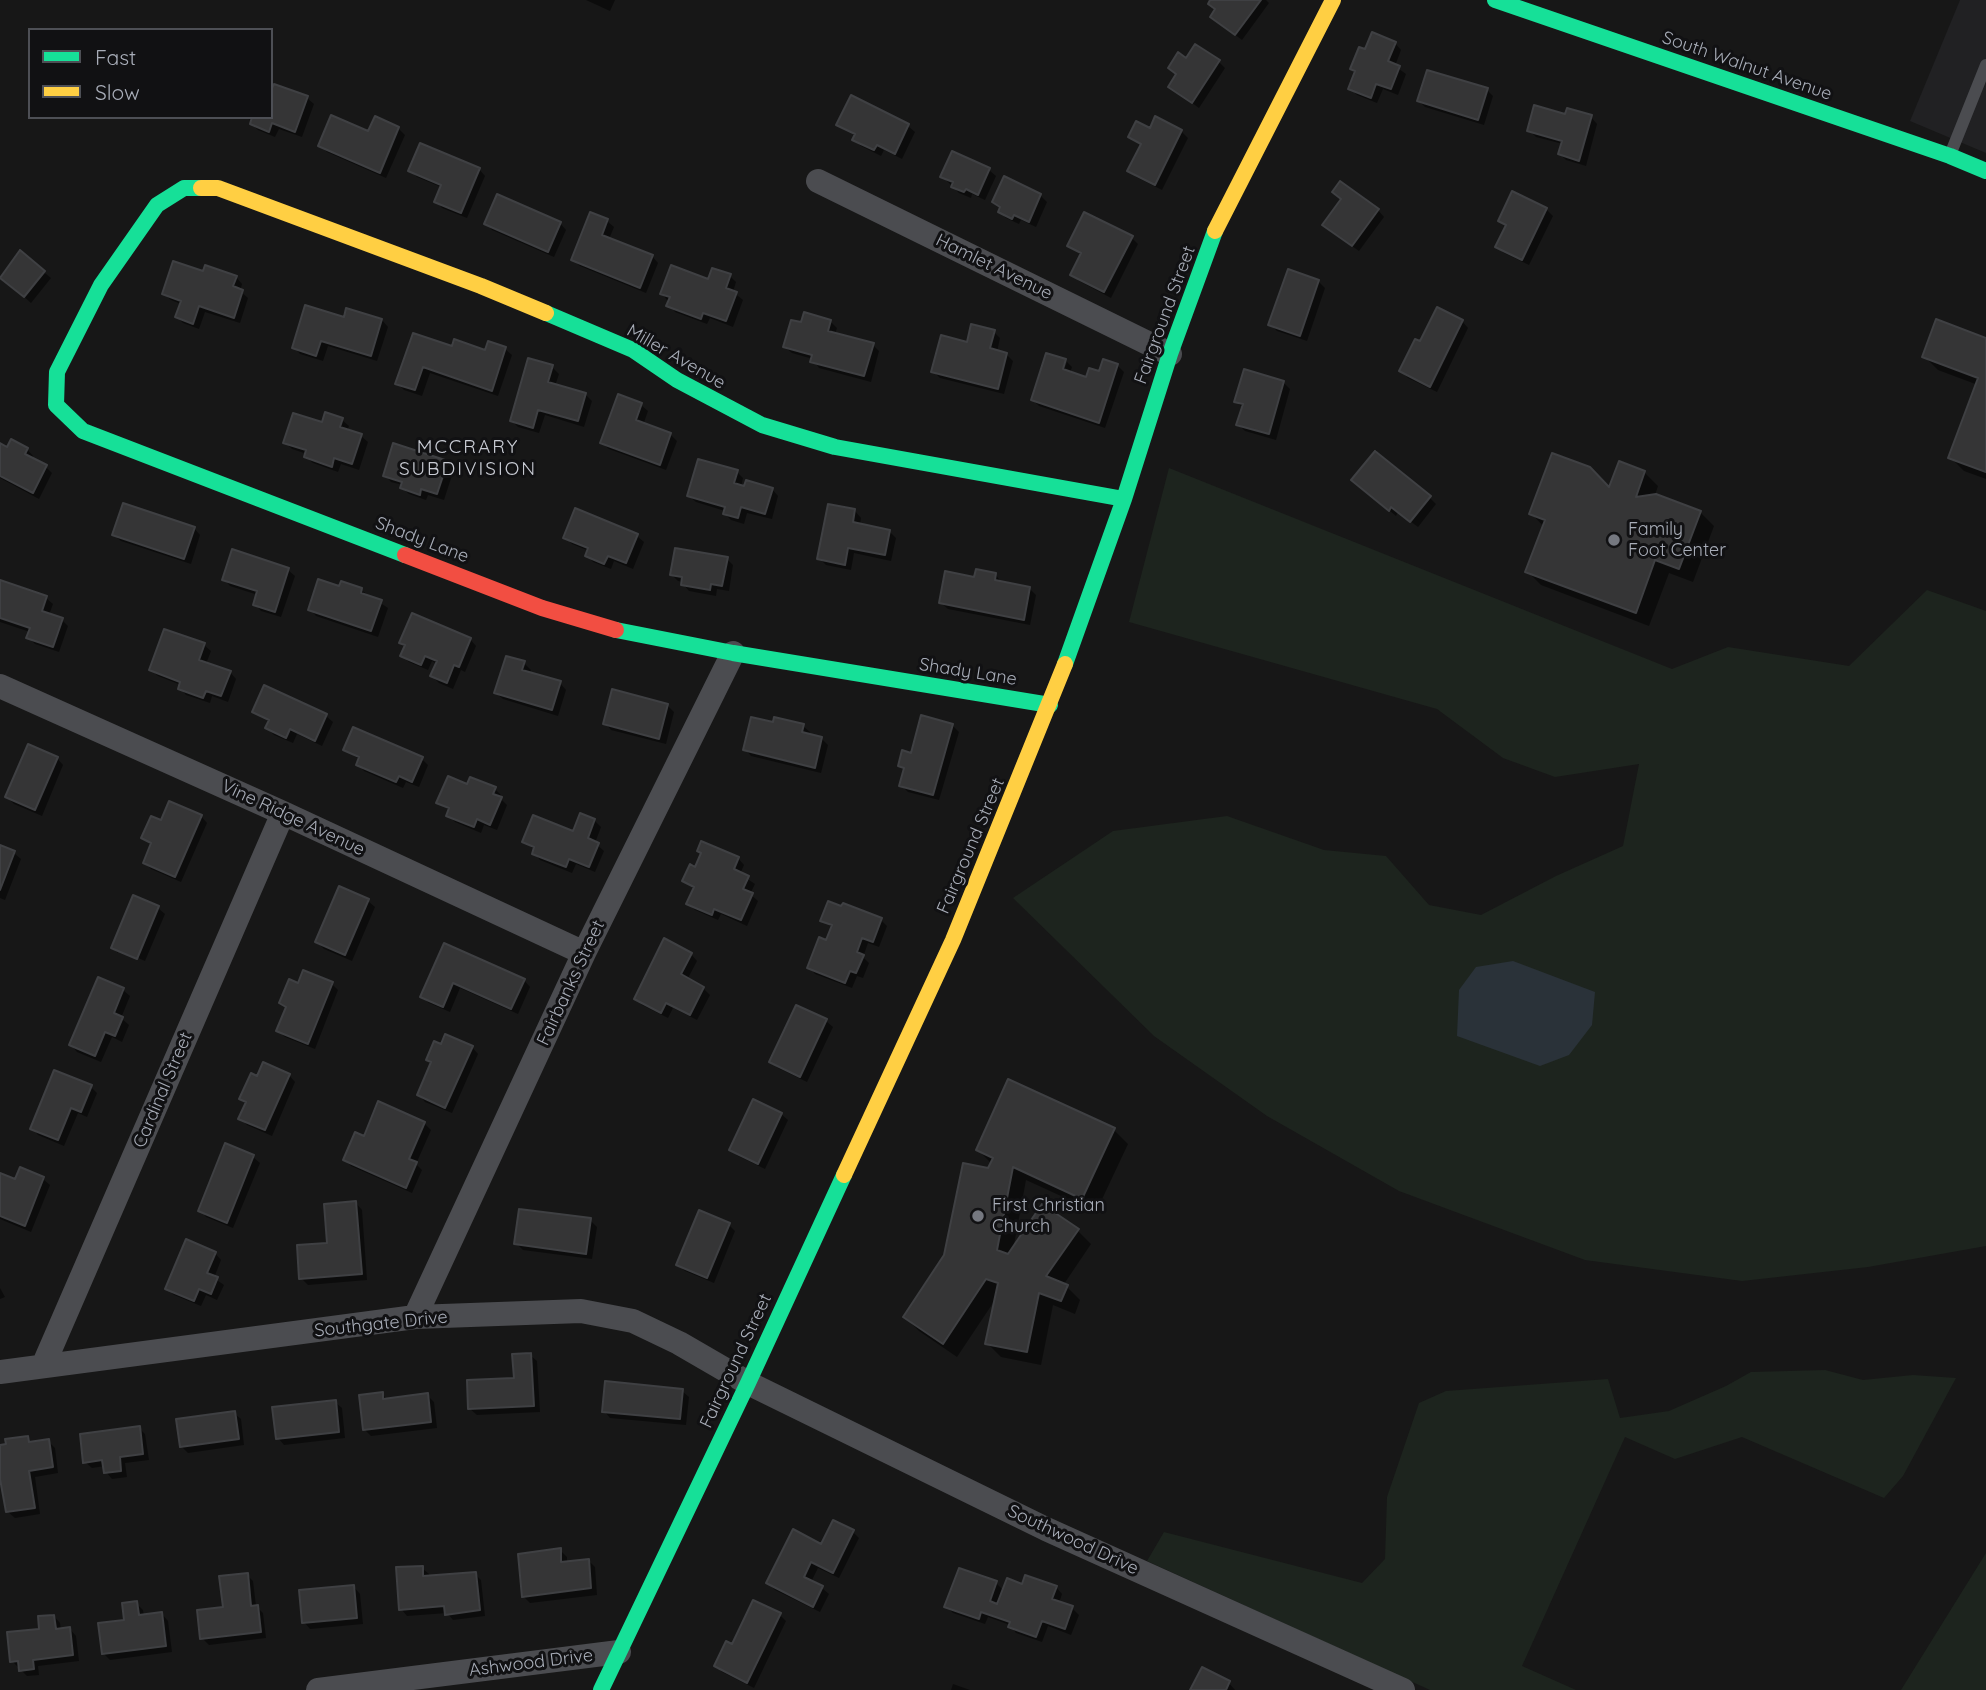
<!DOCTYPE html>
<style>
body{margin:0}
#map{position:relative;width:1986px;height:1690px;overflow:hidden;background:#171717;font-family:Quicksand,sans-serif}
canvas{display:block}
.legend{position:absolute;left:28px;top:28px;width:245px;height:91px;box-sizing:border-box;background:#111113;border:2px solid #4d4f55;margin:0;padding:9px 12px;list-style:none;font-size:21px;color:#a8adb8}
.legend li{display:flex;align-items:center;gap:14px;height:35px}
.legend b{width:35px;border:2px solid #4d4f55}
</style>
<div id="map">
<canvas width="1986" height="1690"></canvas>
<ul class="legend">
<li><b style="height:9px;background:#16e098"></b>Fast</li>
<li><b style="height:9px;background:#ffcf43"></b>Slow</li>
</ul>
</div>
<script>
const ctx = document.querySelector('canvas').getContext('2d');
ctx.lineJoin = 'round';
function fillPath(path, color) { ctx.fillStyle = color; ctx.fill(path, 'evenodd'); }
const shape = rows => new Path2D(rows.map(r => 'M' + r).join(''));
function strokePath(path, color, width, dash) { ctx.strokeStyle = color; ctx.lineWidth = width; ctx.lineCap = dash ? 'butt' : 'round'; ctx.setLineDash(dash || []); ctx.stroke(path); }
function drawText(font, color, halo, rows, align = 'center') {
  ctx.font = font + ' Quicksand,sans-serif'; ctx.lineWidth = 6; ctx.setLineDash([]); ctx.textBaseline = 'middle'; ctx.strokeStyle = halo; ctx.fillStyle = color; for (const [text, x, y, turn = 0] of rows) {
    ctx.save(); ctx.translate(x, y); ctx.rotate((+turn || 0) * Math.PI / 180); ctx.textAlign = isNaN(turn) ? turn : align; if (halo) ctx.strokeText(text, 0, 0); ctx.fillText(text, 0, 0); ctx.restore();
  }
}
fillPath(shape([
 [1960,0,1986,0,1986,153,1910,121]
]), '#212123');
fillPath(shape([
 [1169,468,1672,669,1728,647,1849,666,1927,590,1986,611,1986,1246,1868,1267,1742,1281,1585,1260,1399,1191,1267,1116,1154,1036,1013,898,1113,831,1227,816,1324,850,1386,856,1429,905,1481,915,1556,876,1623,846,1639,764,1555,777,1503,758,1437,709,1129,622],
 [1825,1370,1863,1380,1913,1375,1956,1378,1903,1476,1884,1498,1742,1437,1675,1459,1625,1437,1522,1666,1576,1690,1430,1690,1147,1561,1164,1532,1362,1583,1385,1559,1387,1497,1419,1403,1446,1391,1608,1379,1620,1418,1669,1411,1726,1386,1751,1372],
 [1986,1553,1986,1690,1901,1690]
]), '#1d241e');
fillPath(shape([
 [1513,961,1595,992,1592,1025,1569,1055,1540,1066,1457,1036,1459,990,1476,967]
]), '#2a3239');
fillPath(shape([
 [586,0,615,0,610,11],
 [1212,0,1266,0,1269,3,1242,40,1212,17,1217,10],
 [1395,43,1401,50,1395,66,1406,74,1398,95,1383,89,1377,103,1357,95,1350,88,1356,73,1352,69,1366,51],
 [1187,60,1219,62,1225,68,1199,108,1170,87],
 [275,86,307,98,314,104,302,137,279,129,275,137,258,130,252,124,253,121,244,117,271,117],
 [1487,90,1493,96,1484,125,1425,107,1419,101],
 [852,97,908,126,915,132,902,159,884,150,881,156,861,146,854,139,856,136,838,124],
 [1567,116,1591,117,1597,124,1586,166,1566,160,1560,154,1563,144,1536,137,1529,130],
 [398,128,405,135,386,178,327,152,320,145],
 [1150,130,1181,131,1188,138,1162,190,1136,177,1129,170,1142,146,1130,137],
 [953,153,989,170,996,176,985,200,972,194,971,198,959,193,942,176],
 [479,169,485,176,467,218,442,208,436,201,441,187,417,177,411,171],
 [1005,179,1040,195,1047,202,1036,227,1021,220,1019,224,1006,218,1000,212,1001,209,994,202],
 [1513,193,1546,209,1553,216,1529,265,1504,253,1497,247,1507,227,1500,220],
 [1378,210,1384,217,1359,251,1331,231],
 [591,214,607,221,614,227,609,239,652,256,658,263,646,293,580,266,573,260],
 [486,223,560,223,566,230,554,257,492,230],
 [1132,238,1138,244,1111,298,1079,281,1072,275,1082,255,1069,246],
 [20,253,51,278,31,303,1,276],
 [204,274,236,277,242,284,240,291,248,298,240,323,205,312,199,329,183,323,177,317,181,304,171,300,164,294],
 [730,276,736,282,733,292,743,300,733,327,710,318,707,324,675,312,662,293],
 [1318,281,1325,288,1307,341,1277,331,1270,324],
 [345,319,382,320,388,327,377,361,328,346,323,361,300,354,294,347],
 [830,321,837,328,835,334,873,345,879,351,871,382,819,368,813,359,792,353,785,347,803,324],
 [1462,321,1468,328,1437,392,1408,378,1401,371,1421,343],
 [994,332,1000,338,997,352,1006,354,1013,361,1004,394,940,378,933,371,968,344],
 [414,335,453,348,486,352,505,349,512,355,498,396,430,373,422,396,404,390,397,383],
 [1986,340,1986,479,1964,471,1950,457,1978,385,1938,370,1924,356],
 [1047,355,1066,362,1063,362,1058,377,1061,378,1067,362,1072,367,1070,373,1087,379,1090,370,1100,373,1105,361,1117,365,1124,372,1105,428,1039,406,1033,400],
 [552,367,559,374,555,386,585,394,592,401,584,427,545,415,539,433,518,427,512,421],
 [1284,383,1290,389,1276,440,1245,431,1238,424,1243,408,1236,401],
 [641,405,648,411,643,425,670,434,677,441,666,470,609,449,602,443],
 [342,420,349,426,347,431,361,436,368,442,359,470,341,464,338,472,313,463,306,457,307,454,292,449,285,442,323,425],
 [0,445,8,449,27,449,33,456,31,460,46,467,52,473,39,499,0,478],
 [447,463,454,469,444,500,428,495,426,500,409,494,402,488,403,485,391,482,385,475],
 [737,472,743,478,741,487,772,489,778,496,772,519,747,513,744,524,731,520,725,514,725,511,696,502,689,496],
 [1644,472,1658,486,1655,495,1700,512,1714,526,1693,582,1669,573,1649,626,1541,585,1527,571,1544,527,1531,513,1610,490],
 [1360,486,1430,498,1436,504,1418,527,1398,512,1396,516],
 [576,511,637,536,644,542,633,569,614,561,611,569,593,562,587,555,589,551,572,544,565,537],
 [855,511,861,518,860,525,889,531,896,538,891,561,854,553,851,570,826,565,819,558],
 [194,528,200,535,191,564,121,541,114,535],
 [727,559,733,565,729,591,717,589,716,596,689,591,683,584,683,582,678,581,672,575],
 [288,570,295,576,281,617,261,611,255,604,258,595,230,586,224,579],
 [995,574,1002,583,1029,588,1036,595,1030,625,948,609,941,603,976,579],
 [0,582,46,598,53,604,49,615,62,620,68,626,59,652,35,644,28,637,30,632,0,622],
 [340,588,361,590,388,608,378,637,316,616,310,609],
 [470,639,476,646,465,672,461,670,453,689,439,683,432,676,437,664,432,661,428,670,409,662,402,656,406,647,402,642],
 [204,645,211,651,206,664,230,672,236,679,228,702,212,696,210,703,186,695,180,688,181,685,158,676,151,670],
 [524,663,531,670,529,674,560,683,566,690,558,716,503,699,496,693],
 [265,688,326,716,333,722,322,746,297,734,293,743,274,735,267,728,270,722,254,711],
 [668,706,674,712,666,744,611,730,605,723],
 [774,724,803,726,810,732,809,736,822,739,828,745,821,773,751,756,745,749],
 [952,725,959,732,939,800,908,792,901,785,905,771,900,766],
 [345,750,422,759,428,765,419,787,406,782,403,788,364,771,358,764,360,760],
 [57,758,63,765,42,816,14,804,7,797],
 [468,787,495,789,501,795,500,798,507,805,497,830,484,825,481,833,455,822,448,815,450,811,439,802],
 [581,815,594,820,601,827,595,843,604,851,595,872,576,864,572,873,540,860,534,853,535,850,524,842,574,834],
 [201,816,207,823,181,882,151,869,145,863,152,845,143,838,161,823],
 [0,847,14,853,21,859,5,900,0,898],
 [738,858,744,865,740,874,755,884,750,894,758,901,747,926,721,914,718,920,695,910,689,904,695,889,684,881,696,869],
 [340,889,368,901,375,907,352,961,324,949,317,942],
 [134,897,158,908,165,914,145,961,118,949,118,953,113,948],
 [823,920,881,920,887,926,879,947,868,943,863,957,869,963,863,978,857,976,852,988,815,974,809,967,827,942,833,928],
 [445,945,524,980,530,987,518,1014,460,988,450,1012,429,1003,422,997],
 [691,954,697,961,687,980,703,988,710,995,697,1020,673,1008,668,1018,642,1005,636,998],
 [98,979,123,990,130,996,121,1018,129,1025,122,1042,112,1037,101,1062,77,1052,71,1045],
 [332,984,338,990,315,1049,285,1037,278,1031,287,1009,281,1003],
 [826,1021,833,1027,807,1082,778,1068,771,1062],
 [442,1046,472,1047,478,1054,452,1113,425,1102,419,1095],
 [289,1075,295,1082,272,1136,247,1125,240,1118,247,1104,241,1099],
 [91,1087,97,1093,87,1117,78,1113,64,1146,38,1135,32,1128],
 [781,1114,788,1120,765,1169,738,1156,731,1150],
 [424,1123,431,1130,416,1164,422,1170,412,1193,351,1166,345,1160,364,1138],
 [1114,1130,1128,1144,1096,1212,1026,1180,1013,1250,1077,1230,1091,1244,1064,1284,1080,1300,1075,1314,1053,1305,1041,1365,1001,1357,987,1343,997,1297,957,1357,919,1331,905,1317,946,1256,992,1164,978,1150],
 [253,1157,260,1163,233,1228,206,1217,200,1210],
 [21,1169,43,1179,50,1185,31,1232,0,1219,0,1175,16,1182],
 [356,1203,362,1210,367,1280,308,1285,301,1278,329,1244],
 [590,1220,597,1227,592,1259,523,1250,516,1243],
 [729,1225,735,1231,714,1283,685,1271,678,1265],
 [215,1253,221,1260,214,1278,224,1285,217,1300,206,1295,201,1306,174,1295,167,1289],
 [0,1288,5,1297,0,1299],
 [530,1355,537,1361,540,1412,477,1415,470,1409,515,1379],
 [682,1391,689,1397,686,1425,610,1418,604,1411],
 [382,1394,388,1400,427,1395,434,1402,437,1428,371,1436,365,1430],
 [335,1402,342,1408,345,1438,284,1445,278,1438],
 [234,1413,241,1419,244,1445,188,1453,181,1446],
 [139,1428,145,1434,149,1460,125,1463,127,1477,112,1479,106,1472,105,1466,92,1468,85,1462],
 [27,1437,33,1444,48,1441,55,1448,58,1473,35,1477,40,1514,15,1518,8,1512,4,1485,0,1486,0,1447],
 [853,1532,859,1538,839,1578,818,1568,811,1582,822,1588,829,1594,820,1612,775,1590,768,1583,822,1546],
 [560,1550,567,1557,567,1563,588,1560,595,1567,597,1595,530,1603,523,1596],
 [422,1568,429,1574,429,1578,475,1574,481,1580,485,1616,453,1620,447,1613,407,1616,401,1609],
 [247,1575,253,1581,256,1606,263,1613,266,1638,209,1645,202,1638],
 [996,1583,1004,1591,1023,1586,1056,1587,1062,1594,1059,1603,1072,1608,1079,1615,1071,1635,1048,1626,1042,1642,1016,1633,1010,1625,988,1617,985,1624,953,1613,946,1606],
 [354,1587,360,1594,363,1624,310,1629,304,1622],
 [136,1603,143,1610,144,1616,162,1614,168,1621,172,1652,110,1660,103,1653],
 [780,1615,786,1621,754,1688,722,1672,716,1666,733,1647],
 [54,1616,60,1623,61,1630,70,1629,76,1636,79,1661,38,1666,39,1675,27,1676,12,1661],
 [1229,1683,1235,1690,1192,1690],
 [953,1684,970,1690,951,1690]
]), '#0007');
const building = shape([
 [1210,0,1261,0,1235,35,1210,17,1215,9,1208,4,1210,0],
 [1372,32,1396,42,1388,61,1400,66,1391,89,1376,84,1371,98,1348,89,1355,71,1350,69,1359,47,1365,49,1372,32],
 [1195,44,1220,60,1192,103,1168,87,1176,74,1168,68,1178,52,1186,58,1195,44],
 [1427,70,1488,88,1478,120,1417,101,1427,70],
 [274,84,308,96,295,132,272,123,269,132,250,124,252,117,271,117,271,90,274,84],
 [851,95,909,124,895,154,877,145,874,150,852,140,855,134,836,125,851,95],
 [1534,105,1565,114,1567,108,1592,115,1579,161,1558,154,1562,141,1527,131,1534,105],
 [331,115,368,131,375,116,399,127,380,173,318,146,331,115],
 [1155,116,1182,130,1155,185,1127,171,1141,144,1128,137,1136,121,1150,128,1155,116],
 [420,143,480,168,461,213,434,202,441,185,408,171,420,143],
 [952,151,990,168,978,195,966,189,964,192,951,187,953,182,940,177,952,151],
 [1004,176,1041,194,1029,222,1014,215,1012,219,998,212,1000,207,992,202,1004,176],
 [1340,181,1379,209,1352,246,1322,225,1341,199,1332,192,1340,181],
 [1512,191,1547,208,1522,260,1495,247,1506,225,1498,221,1512,191],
 [497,194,561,222,548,252,484,224,497,194],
 [590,212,608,219,602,235,653,255,640,288,571,260,590,212],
 [1084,212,1133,236,1104,292,1070,275,1081,253,1067,246,1084,212],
 [20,250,45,271,24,297,0,278,20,250],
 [173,261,203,271,205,265,237,276,233,286,243,290,234,318,199,306,193,324,175,317,181,301,162,294,173,261],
 [671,265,708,279,712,268,731,274,726,288,737,292,726,321,703,313,701,319,666,306,670,297,660,294,671,265],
 [1288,269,1319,280,1300,336,1268,325,1288,269],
 [305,305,344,317,346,308,382,319,371,356,321,341,316,356,292,348,305,305],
 [1437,307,1463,320,1430,387,1399,371,1415,339,1420,341,1437,307],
 [804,312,831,320,828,331,874,343,864,376,810,362,812,355,783,347,791,320,801,322,804,312],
 [1936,319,1986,338,1986,472,1948,458,1978,378,1922,357,1936,319],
 [971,324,995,330,990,348,1007,353,998,389,931,372,941,335,967,342,971,324],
 [413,333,452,346,454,339,485,350,488,341,506,347,492,391,423,367,415,390,395,384,413,333],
 [1046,353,1066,359,1063,369,1086,377,1089,368,1099,371,1103,359,1118,364,1099,423,1031,400,1046,353],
 [528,358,553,365,548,382,586,393,578,421,538,410,533,428,510,421,528,358],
 [1244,369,1284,381,1269,434,1236,425,1243,404,1234,402,1244,369],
 [618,394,642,403,636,420,671,433,660,465,600,443,618,394],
 [325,412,343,418,340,427,362,434,352,464,334,458,332,467,304,457,306,450,283,443,293,413,322,422,325,412],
 [11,439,28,448,25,454,47,465,33,493,0,476,0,443,7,447,11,439],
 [393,443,448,461,437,494,421,489,420,495,400,488,402,482,383,476,393,443],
 [1375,451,1431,496,1410,522,1391,507,1389,511,1351,480,1375,451],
 [1552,453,1590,467,1609,487,1619,461,1645,471,1636,497,1656,494,1701,511,1679,569,1655,560,1636,613,1525,572,1545,520,1529,514,1552,453],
 [698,459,738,470,734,483,744,486,746,480,773,488,765,514,741,507,738,518,723,514,725,507,687,496,698,459],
 [123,503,195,527,184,559,112,535,123,503],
 [828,504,855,509,853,522,890,530,885,555,848,548,845,565,817,559,828,504],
 [575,508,638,534,626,563,608,556,604,564,585,556,588,548,563,538,575,508],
 [675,548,728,557,722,586,711,584,710,590,681,585,682,577,670,575,675,548],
 [232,549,289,568,275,612,253,605,257,591,222,580,232,549],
 [976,569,996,573,995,580,1030,587,1024,620,939,603,945,571,974,577,976,569],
 [318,579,339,586,341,581,362,588,361,593,382,600,371,631,308,610,318,579],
 [0,580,47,596,42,611,63,618,53,647,26,638,30,628,0,618,0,580],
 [412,613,471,638,459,667,454,665,447,683,430,676,437,661,425,656,421,665,400,656,405,645,399,643,412,613],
 [164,629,205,643,199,660,231,671,221,696,206,691,203,698,178,689,180,682,149,670,164,629],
 [506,656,525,661,522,670,561,681,552,710,494,693,506,656],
 [264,685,327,714,315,741,290,729,286,738,265,728,269,720,252,712,264,685],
 [612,689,668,704,659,739,603,724,612,689],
 [921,715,953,724,933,795,899,786,904,768,898,766,902,750,911,753,921,715],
 [751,717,773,722,774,717,804,724,802,732,822,737,815,768,743,750,751,717],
 [353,727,423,757,412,782,399,776,396,782,356,765,359,757,343,750,353,727],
 [28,744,58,757,35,810,5,797,28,744],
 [448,776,467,784,470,777,496,787,493,794,502,797,490,825,477,819,474,827,446,816,449,808,436,803,448,776],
 [169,801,202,815,175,877,143,863,151,843,141,838,151,816,161,820,169,801],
 [580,813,595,819,588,838,599,843,589,867,569,859,566,867,532,854,534,847,522,842,533,815,573,831,580,813],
 [701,841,739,857,734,869,749,876,743,889,753,893,741,920,714,909,712,915,686,904,694,887,682,881,690,864,695,867,701,853,697,851,701,841],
 [0,845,15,851,0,890,0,845],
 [339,886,369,899,345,955,315,942,339,886],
 [133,895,159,906,137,959,111,948,133,895],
 [828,901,841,906,843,903,882,918,873,942,862,938,857,952,864,955,856,973,850,971,845,983,807,968,819,937,826,940,832,925,820,921,828,901],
 [664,938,692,953,681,974,704,987,690,1015,666,1003,661,1013,634,999,664,938],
 [444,943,525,979,511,1009,453,983,443,1007,420,997,444,943],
 [303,970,333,982,308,1044,276,1031,286,1007,279,1003,289,979,298,983,303,970],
 [98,977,124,988,114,1013,123,1017,115,1036,105,1032,95,1056,69,1045,98,977],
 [796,1005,827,1019,800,1077,769,1062,796,1005],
 [445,1034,473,1046,445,1108,417,1095,431,1062,426,1060,434,1041,441,1044,445,1034],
 [263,1062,290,1074,265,1130,238,1119,246,1102,239,1099,251,1073,257,1076,263,1062],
 [54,1070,92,1085,81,1112,71,1108,58,1140,30,1129,54,1070],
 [1008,1079,1115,1128,1082,1199,1013,1167,997,1250,1008,1254,1042,1204,1079,1229,1046,1276,1068,1285,1061,1301,1039,1293,1027,1352,985,1344,998,1283,986,1279,943,1344,903,1317,944,1255,963,1163,988,1168,993,1158,976,1150,1008,1079],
 [753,1099,782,1113,758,1164,729,1150,753,1099],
 [378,1101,425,1122,409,1159,417,1162,406,1188,343,1160,355,1132,364,1136,378,1101],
 [225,1143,254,1155,227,1223,198,1211,225,1143],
 [20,1167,44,1177,25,1226,0,1216,0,1173,15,1179,20,1167],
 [356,1201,362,1274,299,1279,297,1245,327,1243,324,1204,356,1201],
 [519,1209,591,1218,586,1254,514,1244,519,1209],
 [699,1210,730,1223,707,1278,676,1265,699,1210],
 [186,1239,216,1252,207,1273,218,1277,211,1294,199,1289,194,1301,165,1289,186,1239],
 [531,1353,534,1406,468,1409,467,1380,514,1378,512,1354,531,1353],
 [605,1381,683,1389,680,1419,602,1412,605,1381],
 [383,1392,383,1399,428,1393,431,1422,363,1430,359,1395,383,1392],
 [336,1400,339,1432,276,1439,272,1407,336,1400],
 [235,1411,239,1439,180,1447,176,1419,235,1411],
 [140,1426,143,1454,120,1457,121,1471,104,1473,102,1460,83,1463,80,1434,140,1426],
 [28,1436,29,1442,49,1439,53,1467,29,1471,35,1508,6,1512,0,1479,0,1445,6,1444,5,1439,28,1436],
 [833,1520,854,1530,833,1573,811,1562,804,1577,823,1586,813,1607,766,1583,793,1529,821,1544,833,1520],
 [561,1548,561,1562,589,1559,591,1588,522,1597,518,1554,561,1548],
 [423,1566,423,1576,476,1572,480,1610,445,1615,444,1606,399,1610,396,1567,423,1566],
 [959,1568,997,1581,990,1601,997,1604,1007,1578,1022,1584,1025,1575,1057,1586,1052,1599,1073,1606,1065,1629,1042,1621,1036,1637,1008,1627,1010,1622,981,1612,979,1619,944,1607,959,1568],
 [248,1573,251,1606,258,1605,261,1632,200,1639,197,1610,223,1607,219,1576,248,1573],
 [354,1585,357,1618,302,1623,299,1590,354,1585],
 [753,1600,781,1613,747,1683,714,1666,726,1641,732,1644,753,1600],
 [137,1601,139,1615,162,1612,166,1646,102,1654,98,1623,124,1620,122,1603,137,1601],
 [54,1615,56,1629,70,1627,73,1655,33,1660,34,1669,19,1671,18,1661,10,1662,7,1632,39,1629,38,1616,54,1615],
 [1202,1667,1230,1681,1226,1690,1190,1690,1202,1667]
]);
fillPath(building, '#353536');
strokePath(building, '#3f4043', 2);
strokePath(shape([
 [1950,155,1986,65]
]), '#4b4c50', 12);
strokePath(shape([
 [818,181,1170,354],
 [0,686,283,813,584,953],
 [415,1317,584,953,733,653],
 [43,1366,283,813],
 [0,1372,415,1317,581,1311,633,1321,679,1343,748,1383,1046,1529,1403,1690],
 [318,1690,619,1652]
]), '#4b4c50', 24);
strokePath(shape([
 [1495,0,1950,156,1986,171],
 [201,188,184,188,157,205,101,285,57,372,56,405,83,431,405,555],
 [546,313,633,350,677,380,762,425,835,447,1124,499],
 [616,630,733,653,1050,705],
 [1065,664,1124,499,1170,354,1215,231],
 [601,1690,748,1383,844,1175]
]), '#16e098', 16);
strokePath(shape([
 [201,188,218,188,481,286,546,313],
 [1215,231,1333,0],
 [844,1175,953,940,1065,664]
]), '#ffcf43', 16);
strokePath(shape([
 [405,555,542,608,616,630]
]), '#f24e42', 16);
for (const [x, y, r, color] of [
 [1614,540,7,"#757880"],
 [978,1216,7,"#757880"]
]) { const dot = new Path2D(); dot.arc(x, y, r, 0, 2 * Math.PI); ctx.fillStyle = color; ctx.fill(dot); strokePath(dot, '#111113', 2.5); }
drawText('18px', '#a8adb8', '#111113', [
 ["South Walnut Avenue",1747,66,19],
 ["Hamlet Avenue",994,267,26],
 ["Fairground Street",1165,315,-70],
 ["Miller Avenue",676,357,30],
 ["Shady Lane",422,540,21],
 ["Shady Lane",968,672,9],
 ["Vine Ridge Avenue",293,818,25],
 ["Fairground Street",971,846,-67],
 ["Fairbanks Street",571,983,-65],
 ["Cardinal Street",163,1090,-67],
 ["Southgate Drive",381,1324,-6],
 ["Fairground Street",736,1361,-65],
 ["Southwood Drive",1073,1540,25],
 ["Ashwood Drive",531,1663,-7]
]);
drawText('18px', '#a8adb8', '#111113', [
 ["Family",1628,530],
 ["Foot Center",1628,551],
 ["First Christian",992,1206],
 ["Church",992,1227]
], 'left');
ctx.letterSpacing = '2px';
drawText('19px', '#c9ccd4', '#111113', [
 ["MCCRARY",468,447],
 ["SUBDIVISION",468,469]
]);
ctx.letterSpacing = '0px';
</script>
